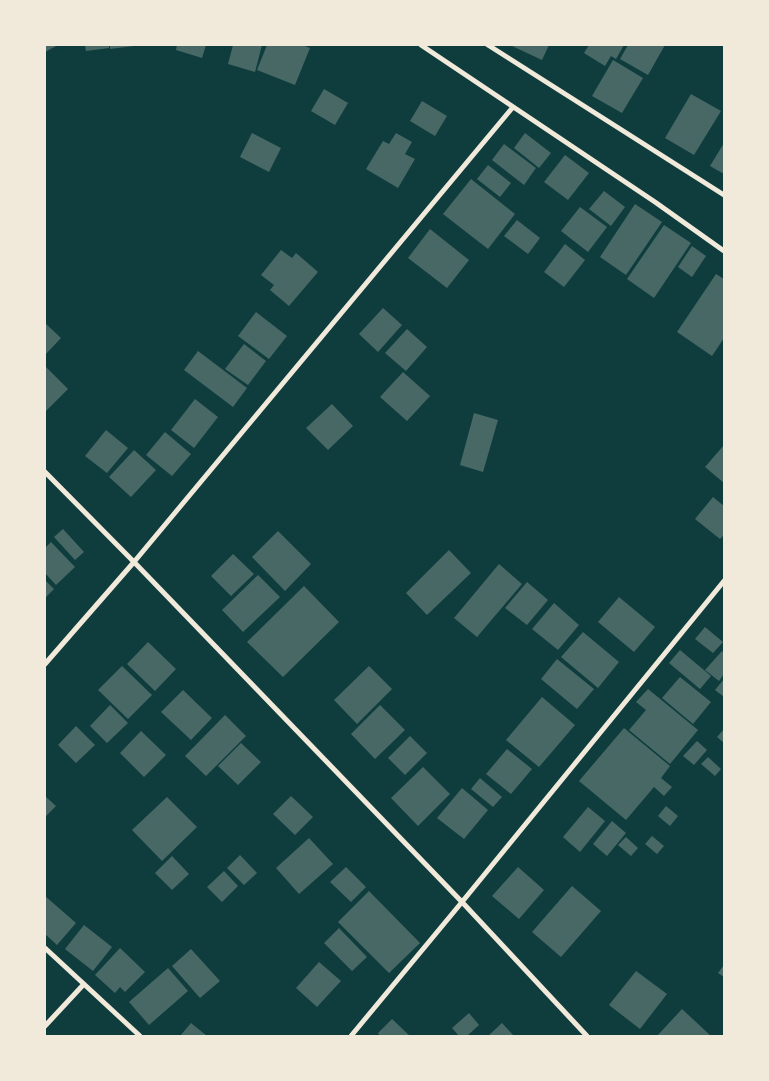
<!DOCTYPE html>
<style>
body{margin:0}
#map{position:relative;width:769px;height:1081px;overflow:hidden;background:#0f3d3e;font-family:Montserrat,sans-serif}
canvas{display:block}
.frame{position:absolute;inset:0;border:46px solid #f1e9da;pointer-events:none}
</style>
<div id="map">
<canvas width="769" height="1081"></canvas>
<div class="frame"></div>
</div>
<script>
const ctx = document.querySelector('canvas').getContext('2d');
ctx.lineJoin = 'round';
function fillPath(path, color) { ctx.fillStyle = color; ctx.fill(path, 'evenodd'); }
const shape = rows => new Path2D(rows.map(r => 'M' + r).join(''));
function strokePath(path, color, width, dash) { ctx.strokeStyle = color; ctx.lineWidth = width; ctx.lineCap = dash ? 'butt' : 'round'; ctx.setLineDash(dash || []); ctx.stroke(path); }
fillPath(shape([
 [45,45,58,45,45,52],
 [85,45,109,45,109,48,86,51],
 [110,45,134,45,134,46,110,49],
 [177,45,206,45,202,58,176,50],
 [233,45,262,45,255,72,228,64],
 [267,45,302,45,310,48,295,85,257,70],
 [510,45,549,45,542,60],
 [589,45,624,45,616,59,611,56,605,66,584,53],
 [628,45,665,45,648,75,620,59],
 [613,60,643,78,622,113,592,96],
 [324,89,348,103,335,125,311,111],
 [691,94,721,111,694,155,665,138],
 [422,101,447,116,435,136,410,121],
 [252,133,281,148,269,172,240,157],
 [396,133,412,142,405,154,415,159,398,188,366,169,383,141,389,144],
 [525,133,551,153,539,168,514,148],
 [724,143,724,174,710,166],
 [504,144,536,168,524,185,492,160],
 [565,155,589,173,568,200,544,182],
 [488,165,511,183,500,197,477,179],
 [471,179,515,214,488,249,443,214],
 [604,191,625,207,611,226,589,209],
 [635,204,662,222,626,275,600,257],
 [580,207,607,227,588,252,561,231],
 [517,220,540,238,528,254,504,236],
 [664,225,691,243,654,298,627,279],
 [430,229,469,260,447,288,408,258],
 [565,244,585,260,564,287,544,272],
 [692,246,706,256,692,277,678,267],
 [281,250,292,258,296,253,318,272,289,306,270,290,274,285,261,275],
 [716,274,724,279,724,338,712,356,677,332],
 [383,308,402,325,378,352,359,334],
 [256,312,287,336,269,359,238,336],
 [45,323,61,338,45,355],
 [407,329,427,347,406,371,385,353],
 [244,344,266,361,248,385,225,369],
 [198,351,247,388,233,407,184,370],
 [45,366,68,389,45,412],
 [403,372,430,396,407,421,380,397],
 [195,399,218,417,194,448,171,430],
 [332,404,353,426,328,450,306,428],
 [474,413,498,420,483,472,460,465],
 [106,430,128,448,107,473,85,456],
 [165,432,191,454,172,476,146,455],
 [724,445,724,483,705,467],
 [134,450,156,470,131,497,109,477],
 [713,497,724,506,724,535,720,539,695,519],
 [63,529,84,552,75,560,54,537],
 [278,531,311,564,285,591,252,557],
 [51,542,75,567,56,585,45,573,45,548],
 [449,550,471,573,427,615,406,593],
 [233,554,254,574,231,596,211,576],
 [499,564,522,584,477,637,454,618],
 [258,575,280,597,243,632,222,610],
 [45,580,54,589,45,598],
 [527,582,548,600,527,625,505,608],
 [304,586,339,622,283,677,247,642],
 [619,597,655,627,634,652,598,622],
 [554,603,579,625,558,650,532,629],
 [705,627,723,642,713,653,695,639],
 [583,632,619,662,598,688,561,657],
 [148,642,176,669,155,691,127,664],
 [680,650,711,676,700,689,669,663],
 [722,651,724,653,724,674,719,681,705,670],
 [557,659,594,689,577,709,541,679],
 [122,666,152,695,128,719,98,690],
 [369,666,392,689,357,724,334,700],
 [680,677,711,702,693,724,662,698],
 [724,679,724,697,715,690],
 [648,689,698,730,670,764,629,730,646,710,636,702],
 [183,690,212,718,191,740,161,712],
 [542,697,575,725,539,767,506,740],
 [110,705,128,723,107,743,90,726],
 [380,705,405,730,375,759,351,734],
 [225,715,246,736,206,776,185,756],
 [76,726,95,745,76,763,58,745],
 [624,728,670,766,661,778,672,787,664,796,654,787,626,820,579,781],
 [724,729,724,743,717,737],
 [141,731,166,755,144,777,120,753],
 [410,736,427,753,405,775,388,758],
 [697,741,707,750,694,765,683,756],
 [241,743,261,762,238,785,218,766],
 [507,749,532,769,511,794,486,774],
 [708,757,721,769,715,776,701,764],
 [423,767,450,794,418,826,391,798],
 [480,778,502,797,493,807,471,789],
 [462,788,488,810,464,839,437,818],
 [45,796,56,806,45,817],
 [291,796,313,817,295,835,273,814],
 [167,797,197,827,162,861,132,830],
 [666,806,678,816,670,826,658,816],
 [588,807,605,821,580,852,563,837],
 [612,821,626,833,607,856,593,844],
 [652,836,664,846,657,854,645,844],
 [626,837,638,848,631,856,618,845],
 [309,838,333,864,299,894,276,868],
 [240,855,257,873,244,885,227,868],
 [172,856,189,874,172,890,155,873],
 [346,867,366,887,351,902,330,882],
 [518,867,544,890,519,919,492,896],
 [224,871,238,886,222,902,207,887],
 [572,886,601,911,561,957,532,932],
 [369,891,420,943,389,973,338,922],
 [45,896,76,923,57,945,45,934],
 [84,925,112,947,93,971,65,949],
 [339,928,367,957,352,971,324,943],
 [120,948,145,972,125,992,120,987,115,993,95,975],
 [191,949,220,981,200,998,172,966],
 [319,962,341,981,317,1007,296,988],
 [724,965,724,977,718,973],
 [168,968,188,991,149,1025,129,1002],
 [636,971,667,994,640,1029,609,1005],
 [682,1009,711,1036,657,1036],
 [469,1013,479,1025,467,1036,459,1036,452,1028],
 [392,1019,410,1036,380,1036,378,1033],
 [191,1023,207,1036,180,1036],
 [502,1023,514,1036,488,1036]
]), '#486865');
strokePath(shape([
 [421,45,655,202,724,251],
 [488,45,724,195],
 [45,472,134,562,462,902,587,1036],
 [45,664,134,562,513,107],
 [45,948,140,1036],
 [45,1026,84,984],
 [351,1036,462,902,724,581]
]), '#f1e9da', 5);
</script>
